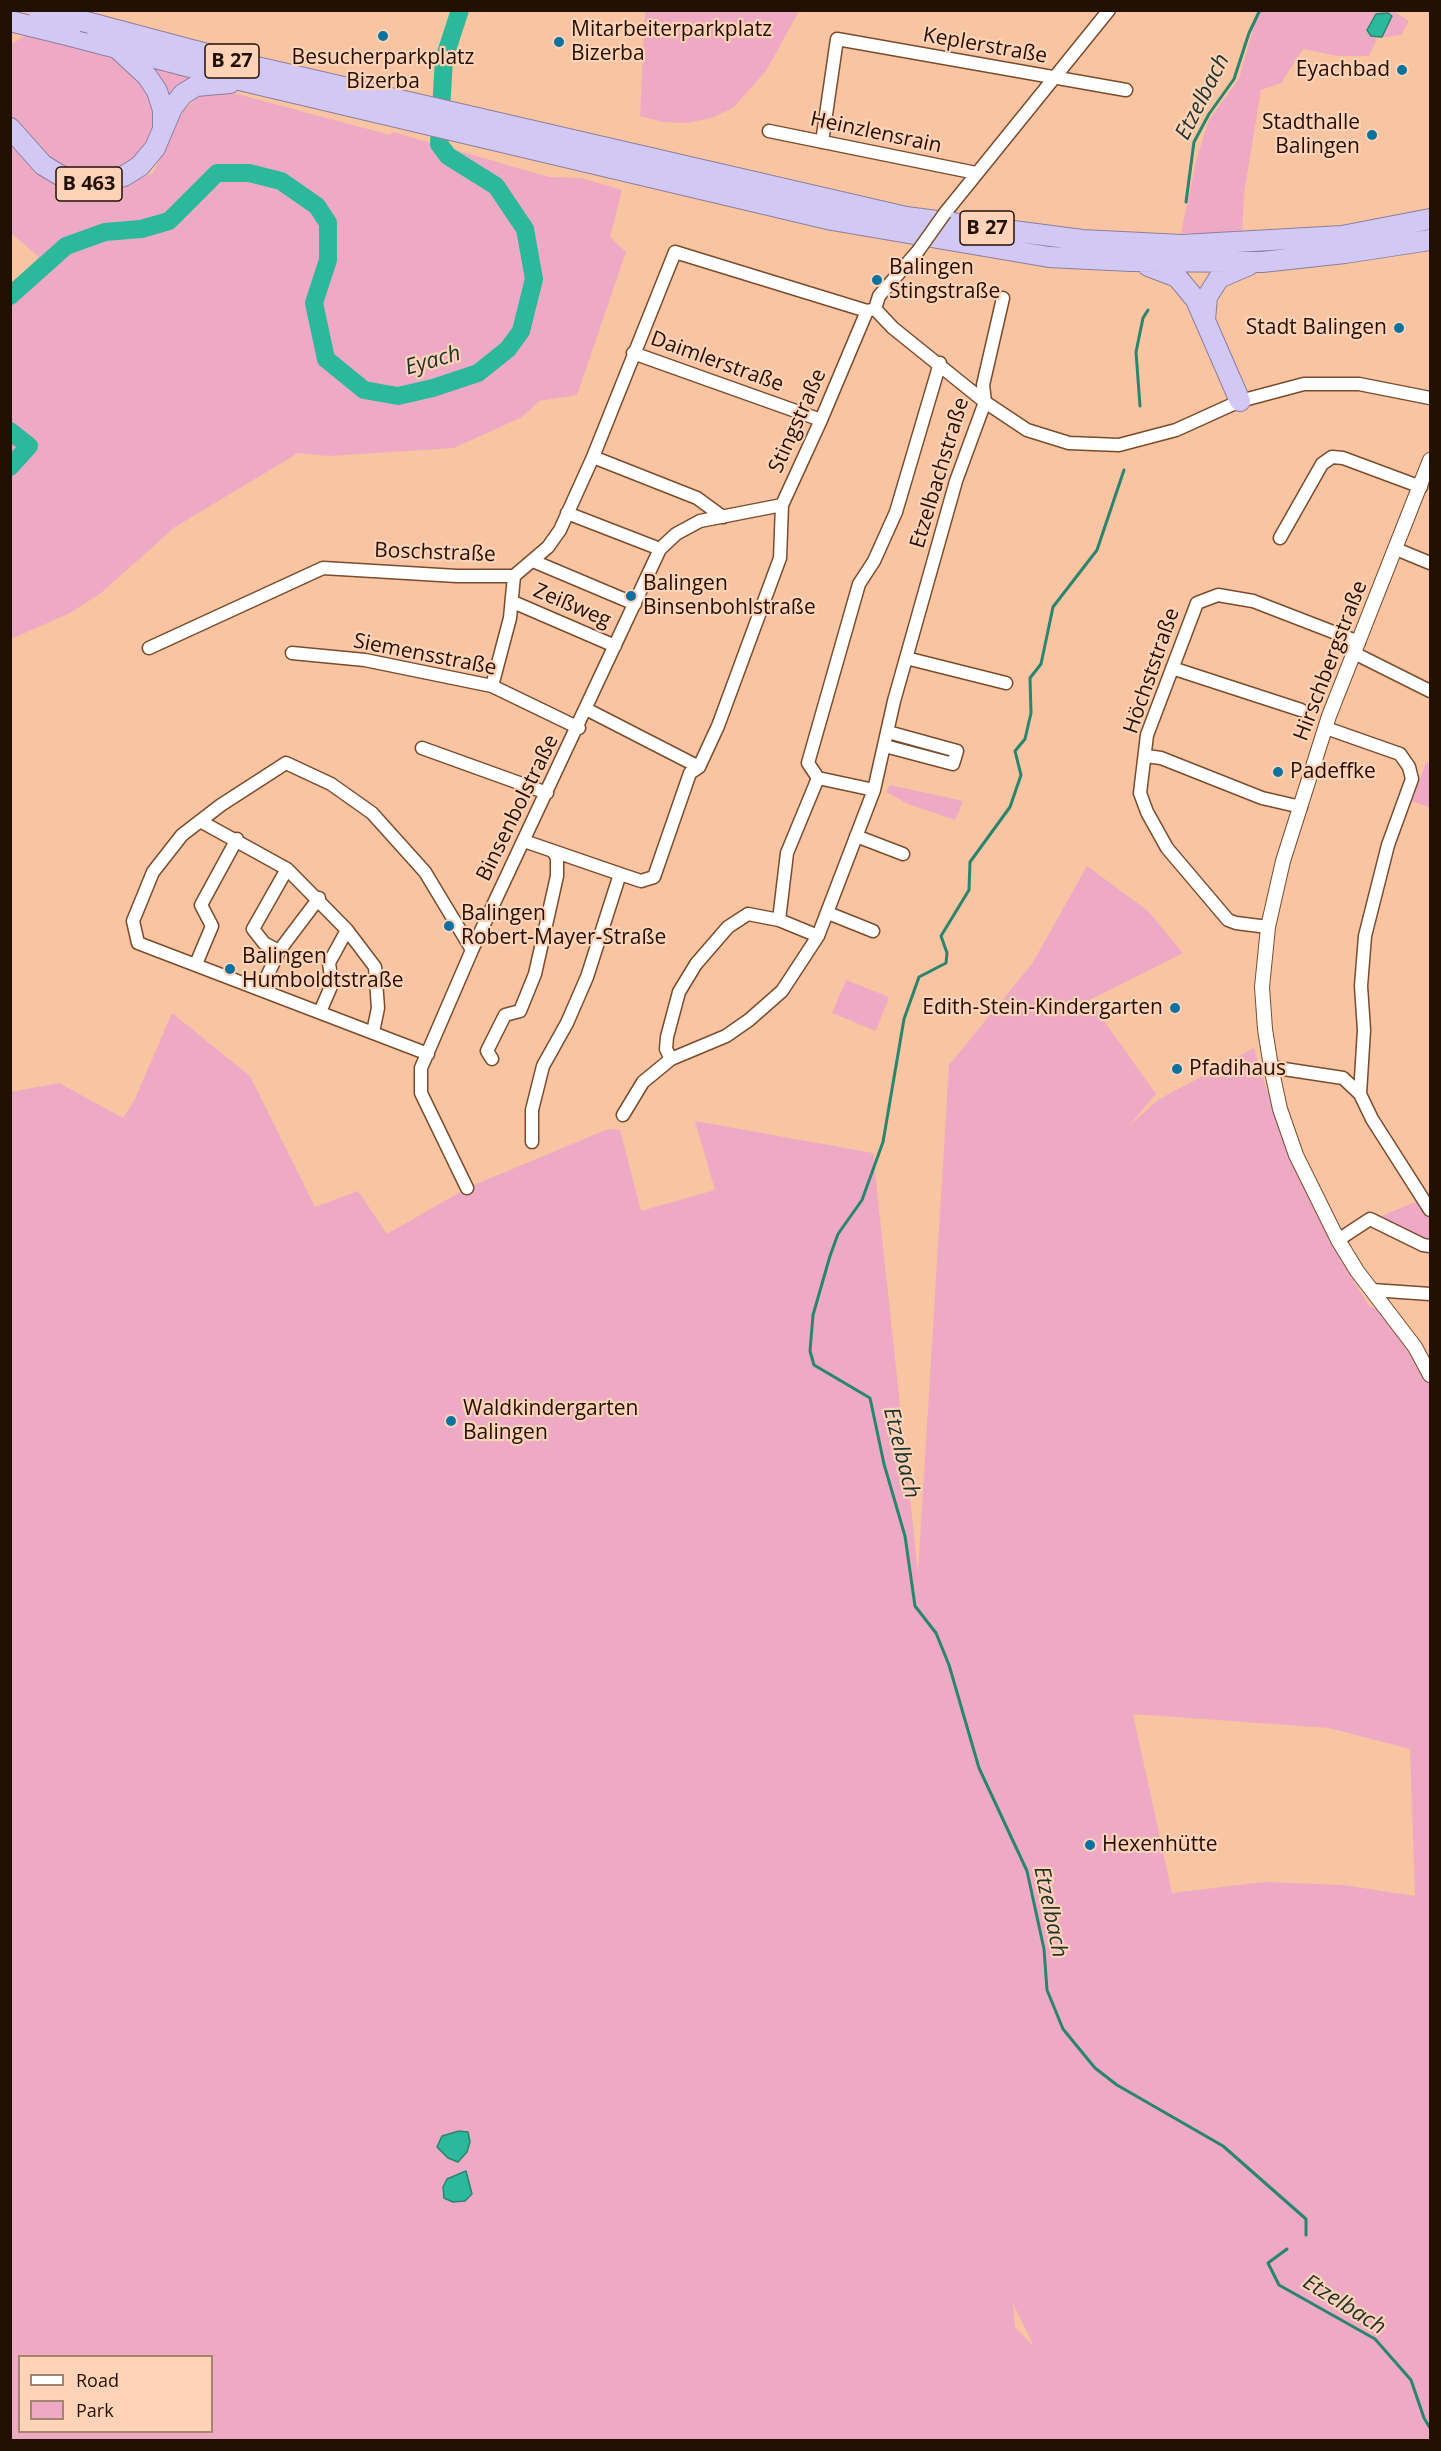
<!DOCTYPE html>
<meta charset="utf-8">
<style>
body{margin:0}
#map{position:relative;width:1441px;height:2451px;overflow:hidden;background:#f8c4a1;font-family:"Open Sans",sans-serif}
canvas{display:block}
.frame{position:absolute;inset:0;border:12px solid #221004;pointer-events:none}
.legend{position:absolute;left:18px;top:2355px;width:195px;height:78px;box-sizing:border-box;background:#fed3b7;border:2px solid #a6856f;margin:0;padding:8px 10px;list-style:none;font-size:18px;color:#221004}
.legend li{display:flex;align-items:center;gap:12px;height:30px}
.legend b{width:30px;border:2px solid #a6856f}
</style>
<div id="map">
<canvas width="1441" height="2451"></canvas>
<div class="frame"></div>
<ul class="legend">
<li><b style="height:8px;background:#fff"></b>Road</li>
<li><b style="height:16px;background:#eeaac4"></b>Park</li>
</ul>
</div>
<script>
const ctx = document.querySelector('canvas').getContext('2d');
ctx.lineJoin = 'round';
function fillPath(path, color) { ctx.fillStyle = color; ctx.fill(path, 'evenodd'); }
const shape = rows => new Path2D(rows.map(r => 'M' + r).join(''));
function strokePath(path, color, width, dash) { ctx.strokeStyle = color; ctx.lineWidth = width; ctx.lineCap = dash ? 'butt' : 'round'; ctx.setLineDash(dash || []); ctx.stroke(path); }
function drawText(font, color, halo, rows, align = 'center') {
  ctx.font = font + ' "Open Sans",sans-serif'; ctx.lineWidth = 4.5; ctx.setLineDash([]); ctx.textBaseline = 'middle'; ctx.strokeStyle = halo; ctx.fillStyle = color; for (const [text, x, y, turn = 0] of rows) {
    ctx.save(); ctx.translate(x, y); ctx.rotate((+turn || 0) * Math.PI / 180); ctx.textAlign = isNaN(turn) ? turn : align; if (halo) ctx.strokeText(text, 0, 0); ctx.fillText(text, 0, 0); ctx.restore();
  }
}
fillPath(shape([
 [645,11,799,11,766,71,734,107,714,117,688,123,663,122,640,116],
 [1258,11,1393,11,1409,21,1401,35,1377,38,1369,56,1337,56,1303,49,1281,83,1261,90,1244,194,1242,236,1181,233,1197,157,1209,120,1239,79],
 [28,33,114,56,143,79,158,110,150,146,123,171,81,179,27,143,11,116,11,45],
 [137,61,207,80,167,107],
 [226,91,390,135,393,132,549,177,581,178,622,190,610,237,626,252,577,395,539,401,522,417,454,448,328,456,298,453,175,527,101,593,70,613,11,639,11,285,39,257,11,233,10,139,67,191,107,192,153,173,180,115,200,94],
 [1426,762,1430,765,1430,808,1412,801],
 [890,785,963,801,955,820,908,804,886,792],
 [1087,866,1148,911,1183,953,1089,1000,1156,1094,1128,1127,1158,1100,1254,1048,1281,1136,1338,1256,1370,1307,1394,1313,1430,1365,1430,2440,11,2440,11,1092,59,1083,123,1118,134,1101,172,1013,250,1076,315,1207,358,1191,387,1234,467,1188,608,1129,620,1130,641,1211,715,1190,695,1121,873,1153,918,1573,949,1065,1032,964],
 [1133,1714,1329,1728,1410,1749,1415,1896,1343,1885,1264,1882,1172,1893],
 [1013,2303,1033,2345,1033,2346,1015,2327],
 [20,2356,212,2356,212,2432,20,2432],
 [846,980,889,997,876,1031,832,1013],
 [1417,1201,1430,1220,1430,1243,1377,1218]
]), '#eeaac4');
const water = shape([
 [1388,13,1392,16,1382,37,1371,36,1367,30,1376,14,1388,13],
 [459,2131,468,2132,470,2142,467,2152,458,2162,448,2158,437,2147,442,2136,459,2131],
 [466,2171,472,2194,465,2201,453,2202,444,2198,443,2187,447,2179,466,2171]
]);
fillPath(water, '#2bb89b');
strokePath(water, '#28866e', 1.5);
strokePath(shape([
 [1186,202,1194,142,1209,114,1234,79,1249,33,1260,10],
 [1140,406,1136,352,1143,318,1148,310],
 [1124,470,1097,550,1053,607,1041,664,1030,678,1031,713,1025,739,1015,751,1021,775,1010,807,970,862,969,890,941,936,947,953,946,963,919,977,904,1019,883,1142,862,1200,838,1234,830,1256,813,1315,810,1351,814,1365,870,1398,884,1464,905,1536,915,1606,936,1633,949,1665,979,1768,1027,1871,1044,1949,1047,1990,1063,2029,1095,2068,1117,2085,1223,2146,1306,2219,1306,2235],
 [1287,2249,1268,2263,1279,2285,1375,2339,1411,2380,1424,2418,1430,2428]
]), '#28866e', 3);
strokePath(shape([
 [10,296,66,246,105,232,141,229,169,221,217,173,249,173,281,181,317,206,328,223,328,260,314,303,326,359,364,390,398,396,433,388,478,373,508,349,521,331,534,279,525,229,496,186,448,156,439,144,444,59,460,10],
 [10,431,29,446,10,467]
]), '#2bb89b', 18);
const minor = shape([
 [769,131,976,173],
 [822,142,837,39,1126,90],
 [945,213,1109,10],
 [875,309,893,328,985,402,1027,430,1069,443,1119,445,1176,430,1240,401,1304,384,1359,384,1430,398],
 [875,309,879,296,918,251],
 [633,353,821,420],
 [593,457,697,498,723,517],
 [567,513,660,549],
 [1280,538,1322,464,1332,457,1343,458,1421,487],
 [1396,549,1430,563],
 [533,561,635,604],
 [513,602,615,646],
 [149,648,323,568,457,576,514,576,548,547,560,530,593,457,675,252,867,311,875,309],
 [292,653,365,660,492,686,579,728],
 [1354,653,1430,691],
 [906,658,1006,683],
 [1172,668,1301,710],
 [492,686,510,618,514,576],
 [586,709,699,767],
 [1326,728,1400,754,1409,767,1412,779,1388,845,1365,936,1361,986,1364,1030,1360,1094,1372,1119,1430,1210],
 [885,746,953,764,957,751,888,732],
 [422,748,547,793],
 [1146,756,1161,758,1262,798,1301,807],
 [818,778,808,763,859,584,874,561,896,512,940,363],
 [874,790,818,778,787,853,779,920,748,914,728,927,696,964,679,992,667,1037,666,1049,671,1059,726,1036,749,1020,782,991,818,936,874,790,894,701,956,481,985,402,983,385,1003,298],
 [200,821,287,869,347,930,375,967,378,1008,373,1032],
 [856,836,903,854],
 [524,841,620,874],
 [828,913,873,931],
 [779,920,818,936],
 [1268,927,1236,923,1228,920,1167,848,1147,812,1140,793,1147,735,1197,603,1218,595,1253,601,1359,642],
 [279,951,264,943,253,929,287,869],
 [196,964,212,926,201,905,237,839],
 [261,989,279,951,319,898],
 [320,1012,332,984,329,963,347,930],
 [428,1054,138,943,133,921,153,872,182,835,221,805,286,763,331,784,372,813,425,872,472,950],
 [492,1059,487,1051,505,1015,520,1011,535,974,557,876,557,858,553,851],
 [1271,1067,1343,1078,1360,1094],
 [623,1115,643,1082,671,1059],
 [532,1142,532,1110,543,1066,567,1023,587,977,620,874,641,881,654,877,690,773,699,767,718,726,780,558,782,505,821,420,867,311],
 [467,1188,421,1093,421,1068,472,950,660,549,676,534,700,521,782,505],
 [1338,1240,1370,1219,1423,1245,1430,1246],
 [1372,1290,1430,1294]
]);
const tertiary = shape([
 [1430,460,1329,716,1283,861,1268,927,1262,987,1265,1029,1271,1067,1280,1109,1296,1155,1338,1240,1357,1271,1415,1347,1430,1375]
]);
const trunk = shape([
 [90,23,248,65,906,217,1082,240,1182,245,1342,236,1430,219],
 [71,36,248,82,832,220,1049,257,1130,261,1262,262,1345,253,1430,240],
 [119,50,147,76,157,91,163,110,163,127],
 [10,128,43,165,63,177,80,184,95,185,124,176,140,166,155,148,172,108,183,94,196,86,230,83],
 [1148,266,1177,277,1196,300,1240,401],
 [1205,320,1207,297,1219,278,1249,265]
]);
strokePath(minor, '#794c2c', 15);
strokePath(tertiary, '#794c2c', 16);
strokePath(trunk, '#8d7f9e', 22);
strokePath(minor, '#fff', 12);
strokePath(tertiary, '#fff', 14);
strokePath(trunk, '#d2c8f4', 20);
const minorBridge = shape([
 [918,251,945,213]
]);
const trunkBridge = shape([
 [38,10,90,23],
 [10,21,71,36]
]);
strokePath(minorBridge, '#794c2c', 15, []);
strokePath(trunkBridge, '#8d7f9e', 22, []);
strokePath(minorBridge, '#fff', 12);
strokePath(trunkBridge, '#d2c8f4', 20);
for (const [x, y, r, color] of [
 [383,36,6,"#09729e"],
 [559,42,6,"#09729e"],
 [1402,70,6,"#09729e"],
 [1372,135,6,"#09729e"],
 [877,280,6,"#09729e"],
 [1399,328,6,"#09729e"],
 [631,596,6,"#09729e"],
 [1278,772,6,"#09729e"],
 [449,926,6,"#09729e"],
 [230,969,6,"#09729e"],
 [1175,1008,6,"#09729e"],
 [1177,1069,6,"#09729e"],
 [451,1421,6,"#09729e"],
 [1090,1845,6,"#09729e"]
]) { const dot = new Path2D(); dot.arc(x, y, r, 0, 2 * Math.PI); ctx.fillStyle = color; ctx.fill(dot); strokePath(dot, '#fed3b7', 2); }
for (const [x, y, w] of [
 [232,61,54],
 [89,184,66],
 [987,228,54]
]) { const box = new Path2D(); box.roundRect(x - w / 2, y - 17, w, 34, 4.5); ctx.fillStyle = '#fed3b7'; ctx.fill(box); strokePath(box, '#221004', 1.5); }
drawText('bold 20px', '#221004', null, [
 ["B 27",232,61],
 ["B 463",89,184],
 ["B 27",987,228]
]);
drawText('21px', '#221004', '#fed3b7', [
 ["Mitarbeiterparkplatz",571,30],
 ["Bizerba",571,54],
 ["Besucherparkplatz",383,58,"center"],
 ["Bizerba",383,82,"center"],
 ["Eyachbad",1390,70,"right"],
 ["Stadthalle",1360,123,"right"],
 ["Balingen",1360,147,"right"],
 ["Balingen",889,268],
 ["Stingstraße",889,292],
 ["Stadt Balingen",1387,328,"right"],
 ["Balingen",643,584],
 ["Binsenbohlstraße",643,608],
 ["Padeffke",1290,772],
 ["Balingen",461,914],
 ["Robert-Mayer-Straße",461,938],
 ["Balingen",242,957],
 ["Humboldtstraße",242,981],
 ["Edith-Stein-Kindergarten",1163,1008,"right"],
 ["Pfadihaus",1189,1069],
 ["Waldkindergarten",463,1409],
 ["Balingen",463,1433],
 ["Hexenhütte",1102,1845]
], 'left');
drawText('21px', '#221004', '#fed3b7', [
 ["Keplerstraße",985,46,10],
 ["Heinzlensrain",876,133,12],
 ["Daimlerstraße",717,362,20],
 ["Stingstraße",798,421,-66],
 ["Etzelbachstraße",940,473,-73],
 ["Boschstraße",435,553,2],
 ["Zeißweg",572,606,23],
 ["Siemensstraße",425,655,11],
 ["Hirschbergstraße",1331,661,-69],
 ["Höchststraße",1152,671,-71],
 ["Binsenbolstraße",518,808,-64]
]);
drawText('italic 22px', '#1c322c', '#fed3b7', [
 ["Etzelbach",1203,97,-63],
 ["Eyach",433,361,-16],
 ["Etzelbach",901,1453,76],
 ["Etzelbach",1050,1912,78],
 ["Etzelbach",1344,2305,32]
]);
</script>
